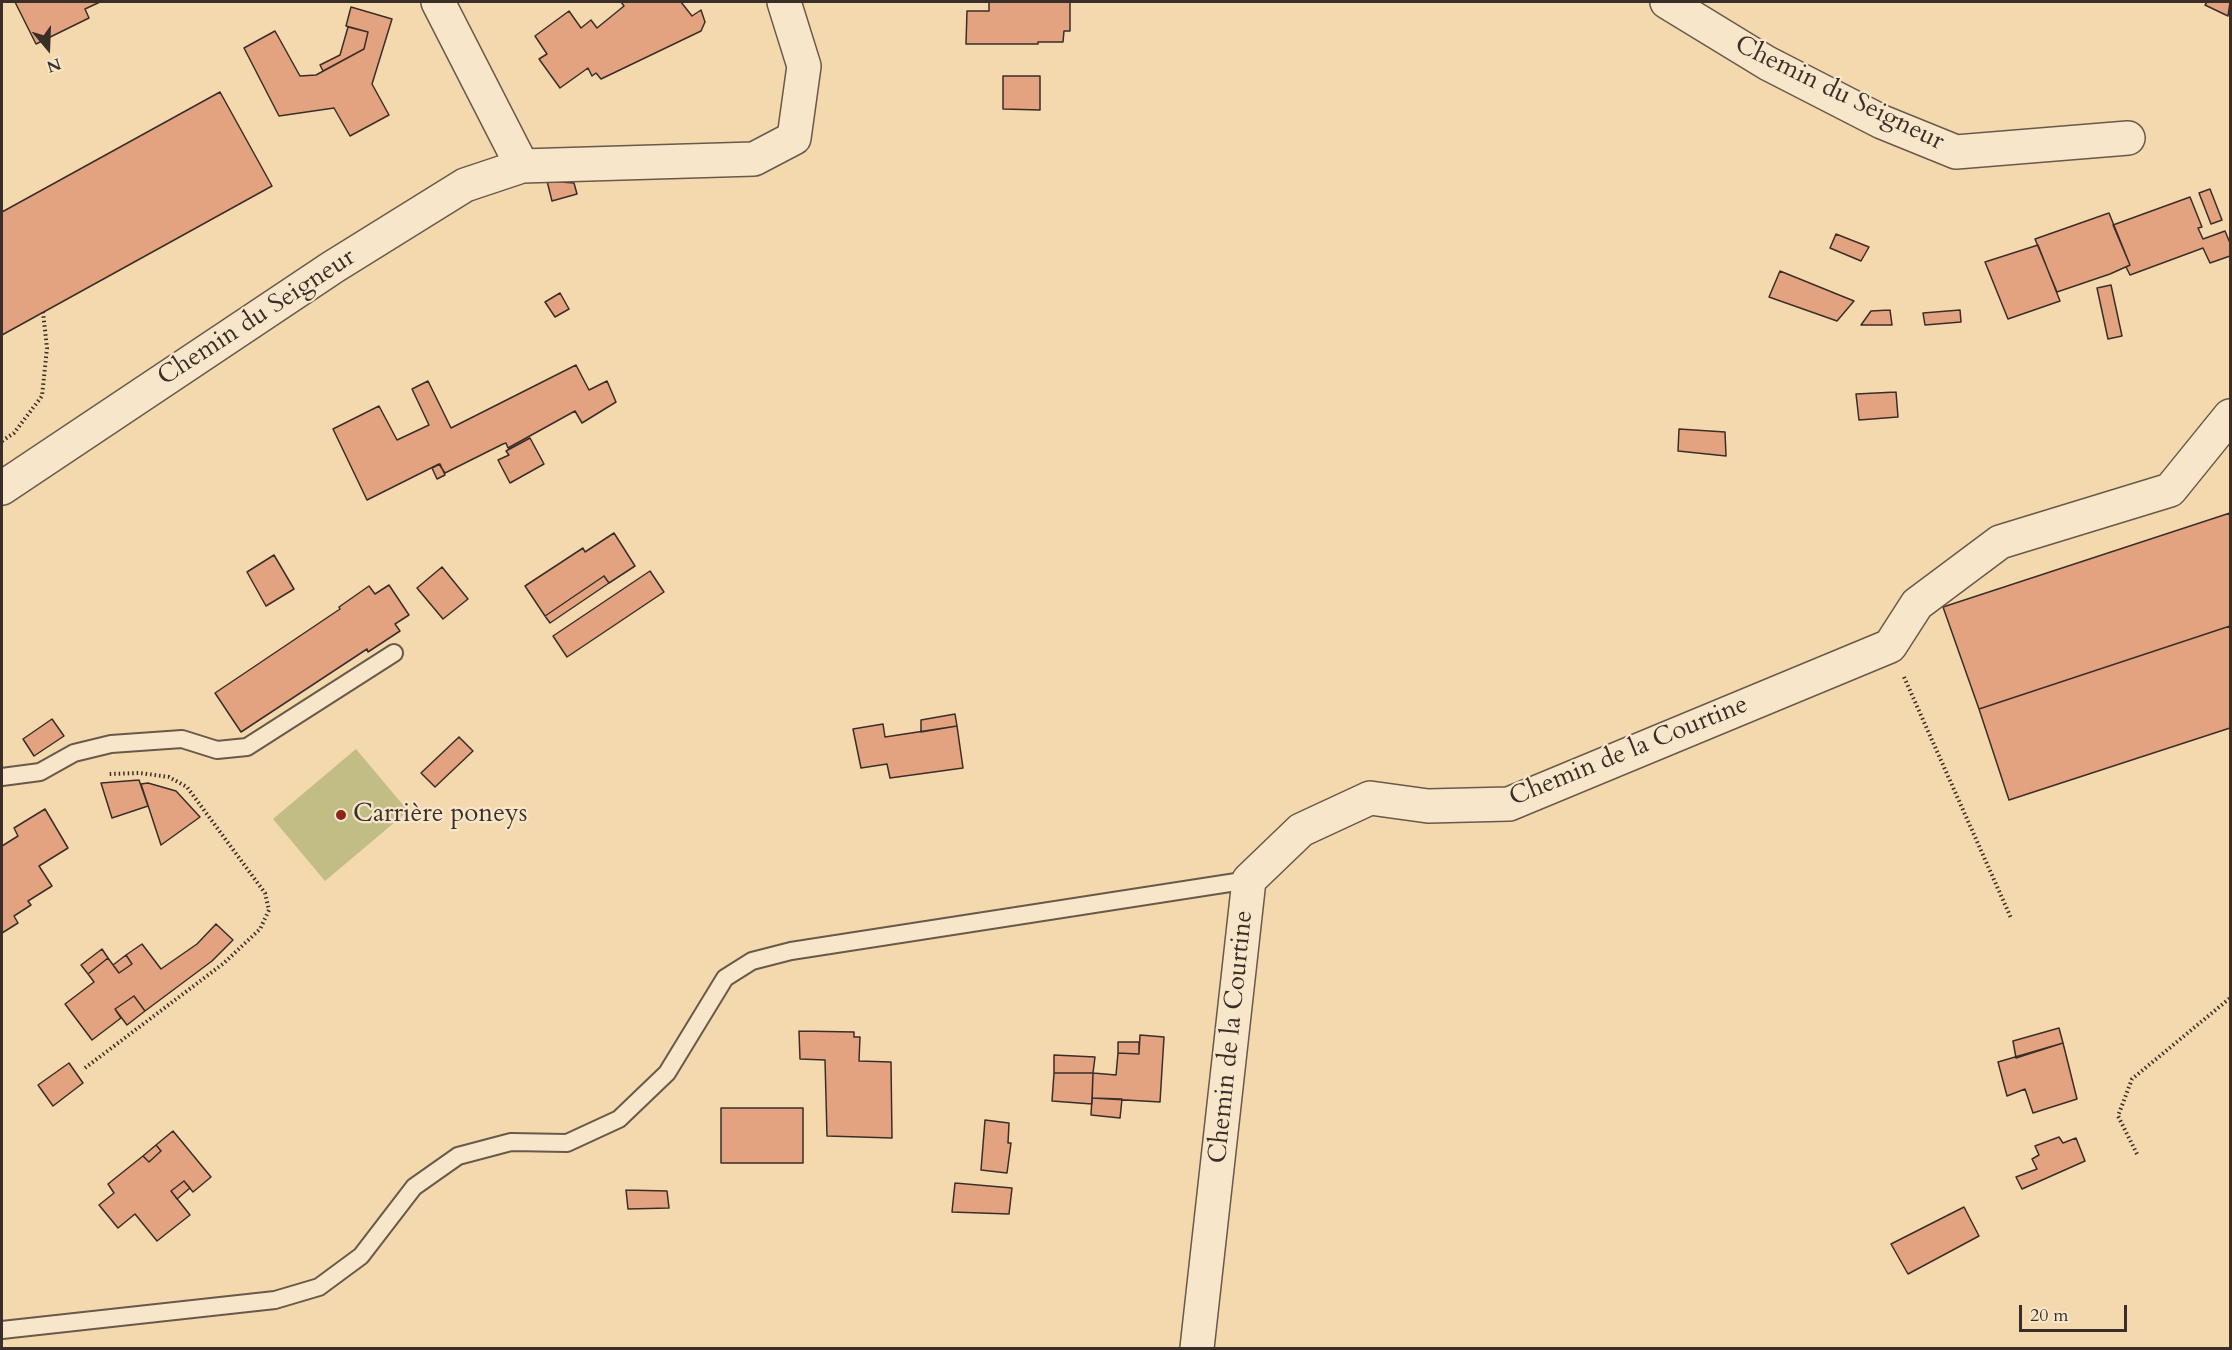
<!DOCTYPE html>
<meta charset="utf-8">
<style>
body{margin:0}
#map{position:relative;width:2232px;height:1350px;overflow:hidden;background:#f3d9ad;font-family:Cardo,serif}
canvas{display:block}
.frame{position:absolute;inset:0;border:3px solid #3a2e29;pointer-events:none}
.north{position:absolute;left:18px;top:18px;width:60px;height:60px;-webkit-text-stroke:4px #f7e6ca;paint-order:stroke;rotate:161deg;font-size:16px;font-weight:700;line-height:24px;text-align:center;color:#3a2e29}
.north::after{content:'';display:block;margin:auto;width:21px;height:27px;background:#3a2e29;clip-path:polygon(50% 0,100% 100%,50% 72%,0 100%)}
.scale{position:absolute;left:2019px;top:1305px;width:108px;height:27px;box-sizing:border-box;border:3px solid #3a2e29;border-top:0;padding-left:8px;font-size:18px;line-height:21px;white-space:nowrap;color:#3a2e29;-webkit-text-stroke:4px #f7e6ca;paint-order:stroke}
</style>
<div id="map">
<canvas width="2232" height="1350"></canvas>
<div class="frame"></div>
<div class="north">N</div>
<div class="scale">20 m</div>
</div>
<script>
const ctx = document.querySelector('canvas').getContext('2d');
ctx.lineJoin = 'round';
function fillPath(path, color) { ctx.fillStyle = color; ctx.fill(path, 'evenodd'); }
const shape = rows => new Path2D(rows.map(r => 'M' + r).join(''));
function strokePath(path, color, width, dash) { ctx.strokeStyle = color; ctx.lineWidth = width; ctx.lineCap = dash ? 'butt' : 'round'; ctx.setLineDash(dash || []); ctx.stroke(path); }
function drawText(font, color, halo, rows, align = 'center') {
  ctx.font = font + ' Cardo,serif'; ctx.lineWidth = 4.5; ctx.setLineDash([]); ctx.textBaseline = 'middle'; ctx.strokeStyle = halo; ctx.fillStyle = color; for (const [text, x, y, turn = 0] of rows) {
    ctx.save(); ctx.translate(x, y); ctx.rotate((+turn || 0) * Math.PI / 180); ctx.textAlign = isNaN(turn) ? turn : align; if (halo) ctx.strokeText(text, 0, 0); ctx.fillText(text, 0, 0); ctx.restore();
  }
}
fillPath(shape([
 [356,749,408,811,325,881,273,819]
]), '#c2bd85');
const building = shape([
 [15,2,100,2,85,9,89,18,36,44,15,2],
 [621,2,681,2,692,16,701,10,705,22,701,31,601,79,596,73,592,76,588,68,560,88,539,59,547,54,535,36,569,11,581,28,591,20,597,28,624,6,621,2],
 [989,2,1070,2,1070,31,1064,31,1063,42,1038,42,1038,44,966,44,967,11,989,11,989,2],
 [2207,2,2230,2,2228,16,2205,5,2207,2],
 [351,7,392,19,372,84,389,115,350,136,334,108,279,116,244,48,275,31,300,76,316,75,364,49,368,32,346,26,351,7],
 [348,27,368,32,364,49,323,71,320,65,340,55,348,27],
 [1003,76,1040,76,1040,110,1003,109,1003,76],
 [220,92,272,186,2,335,2,212,220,92],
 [547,181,574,183,577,194,552,201,547,181],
 [2210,189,2222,220,2211,224,2199,193,2210,189],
 [2190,197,2202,227,2198,228,2203,239,2225,231,2230,243,2230,256,2210,263,2203,248,2130,275,2126,267,2130,265,2113,225,2190,197],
 [2109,213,2130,265,2110,274,2057,292,2035,239,2109,213],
 [1836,234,1869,247,1861,261,1830,248,1836,234],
 [2038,245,2060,301,2008,319,1985,262,2038,245],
 [1780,271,1854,301,1837,321,1769,297,1780,271],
 [2111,285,2122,336,2108,339,2097,288,2111,285],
 [560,293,569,309,555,317,545,302,560,293],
 [1890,310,1892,325,1861,325,1871,311,1890,310],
 [1960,310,1961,322,1925,325,1923,313,1960,310],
 [576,365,589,390,607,381,616,402,582,423,575,411,508,448,506,443,503,444,445,473,439,464,367,500,333,429,379,406,397,440,429,425,412,389,428,381,451,428,576,365],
 [1896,392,1898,417,1859,420,1856,394,1896,392],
 [1679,429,1725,432,1726,456,1678,451,1679,429],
 [530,438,544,464,510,483,498,460,509,455,506,451,530,438],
 [440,464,445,475,437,479,432,468,440,464],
 [2230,513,2230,626,1979,709,1943,607,2230,513],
 [614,533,635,566,609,583,604,576,545,616,525,586,583,548,585,552,614,533],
 [274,555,294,589,266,606,247,572,274,555],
 [442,567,468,599,443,619,417,588,442,567],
 [650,571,664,592,567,657,553,636,650,571],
 [604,576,609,583,550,623,545,616,604,576],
 [389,585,409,615,395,624,400,631,368,652,367,649,241,732,215,693,340,609,339,607,369,586,375,594,389,585],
 [2230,626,2230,728,2009,800,1979,709,2230,626],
 [955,714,957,726,921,732,921,720,955,714],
 [52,719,64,736,34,756,23,739,52,719],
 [883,724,885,737,957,726,963,768,890,778,887,764,861,768,853,729,883,724],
 [459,737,473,751,435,787,421,773,459,737],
 [139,780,148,806,112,818,101,783,139,780],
 [148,783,176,791,200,817,161,845,141,784,148,783],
 [45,809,68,848,39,866,52,886,28,901,31,905,14,916,18,923,2,933,2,846,18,836,14,828,45,809],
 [216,924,233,940,212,961,145,1011,134,996,115,1009,121,1018,92,1040,65,1004,94,982,88,974,108,958,119,973,132,964,126,955,142,944,161,969,197,944,216,924],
 [102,949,108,958,88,974,81,965,102,949],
 [126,955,132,964,119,973,113,965,126,955],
 [134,996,145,1011,127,1025,115,1009,134,996],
 [2059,1028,2063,1043,2016,1058,2013,1041,2059,1028],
 [799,1031,854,1032,854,1037,860,1037,859,1061,891,1062,892,1138,827,1136,825,1060,800,1059,799,1031],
 [1140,1035,1164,1037,1160,1102,1092,1098,1093,1073,1116,1075,1118,1053,1139,1054,1140,1035],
 [1118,1042,1139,1042,1139,1054,1118,1053,1118,1042],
 [2063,1043,2077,1099,2033,1113,2025,1089,2007,1096,1998,1062,2063,1043],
 [1054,1055,1095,1057,1093,1073,1054,1073,1054,1055],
 [69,1063,83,1083,53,1106,38,1085,69,1063],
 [1054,1073,1093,1073,1092,1104,1052,1101,1054,1073],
 [1092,1098,1122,1099,1120,1118,1091,1115,1092,1098],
 [721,1108,803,1108,803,1163,721,1163,721,1108],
 [985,1120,1009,1123,1008,1143,1011,1143,1007,1173,981,1170,985,1120],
 [173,1131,211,1177,193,1192,184,1181,171,1191,190,1215,157,1241,135,1214,118,1228,99,1205,114,1193,108,1184,143,1156,149,1162,161,1151,156,1145,173,1131],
 [2059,1137,2063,1143,2076,1138,2085,1161,2022,1189,2016,1177,2037,1169,2032,1159,2039,1155,2035,1146,2059,1137],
 [156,1145,161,1151,149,1162,143,1156,156,1145],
 [184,1181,190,1188,177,1199,171,1191,184,1181],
 [955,1183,1012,1188,1009,1214,952,1212,955,1183],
 [626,1190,667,1191,669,1208,628,1209,626,1190],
 [1964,1207,1979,1236,1908,1274,1891,1244,1964,1207]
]);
fillPath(building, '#e4a380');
strokePath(building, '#3a2e29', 1.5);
const service = shape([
 [2,777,40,772,74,753,111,744,182,739,217,750,247,747,394,653],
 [2,1330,275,1300,319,1287,361,1256,414,1187,458,1156,511,1142,567,1143,619,1119,667,1073,725,978,752,961,791,951,1249,880]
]);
const minor = shape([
 [438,2,522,166],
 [1667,2,1767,63,1882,122,1956,152,2128,138],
 [2,488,333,267,465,185,522,166,754,159,794,138,804,66,784,2],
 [1197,1348,1249,880,1301,830,1370,798,1428,806,1509,804,1890,646,1917,604,2000,542,2170,490,2230,416]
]);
strokePath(service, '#68594a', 20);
strokePath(minor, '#68594a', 36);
strokePath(shape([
 [2,441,14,433,42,396,47,348,43,312],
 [1904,677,2011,918],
 [85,1068,224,963,260,929,269,910,265,893,187,787,169,777,140,773,109,774],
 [2137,1154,2118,1116,2132,1079,2230,998]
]), '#3a2e29', 4, [1.5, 3]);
strokePath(service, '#f7e6ca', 16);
strokePath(minor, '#f7e6ca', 33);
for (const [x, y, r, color] of [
 [341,815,6,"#8f2418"]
]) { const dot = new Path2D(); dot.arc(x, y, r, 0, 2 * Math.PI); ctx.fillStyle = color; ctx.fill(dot); strokePath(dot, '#f7e6ca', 2); }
drawText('26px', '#3a2e29', '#f7e6ca', [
 ["Chemin du Seigneur",1839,94,26],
 ["Chemin du Seigneur",257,318,-33],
 ["Chemin de la Courtine",1629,752,-22],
 ["Chemin de la Courtine",1232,1037,-84]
]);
drawText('26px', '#3a2e29', '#f7e6ca', [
 ["Carrière poneys",353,815]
], 'left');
</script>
